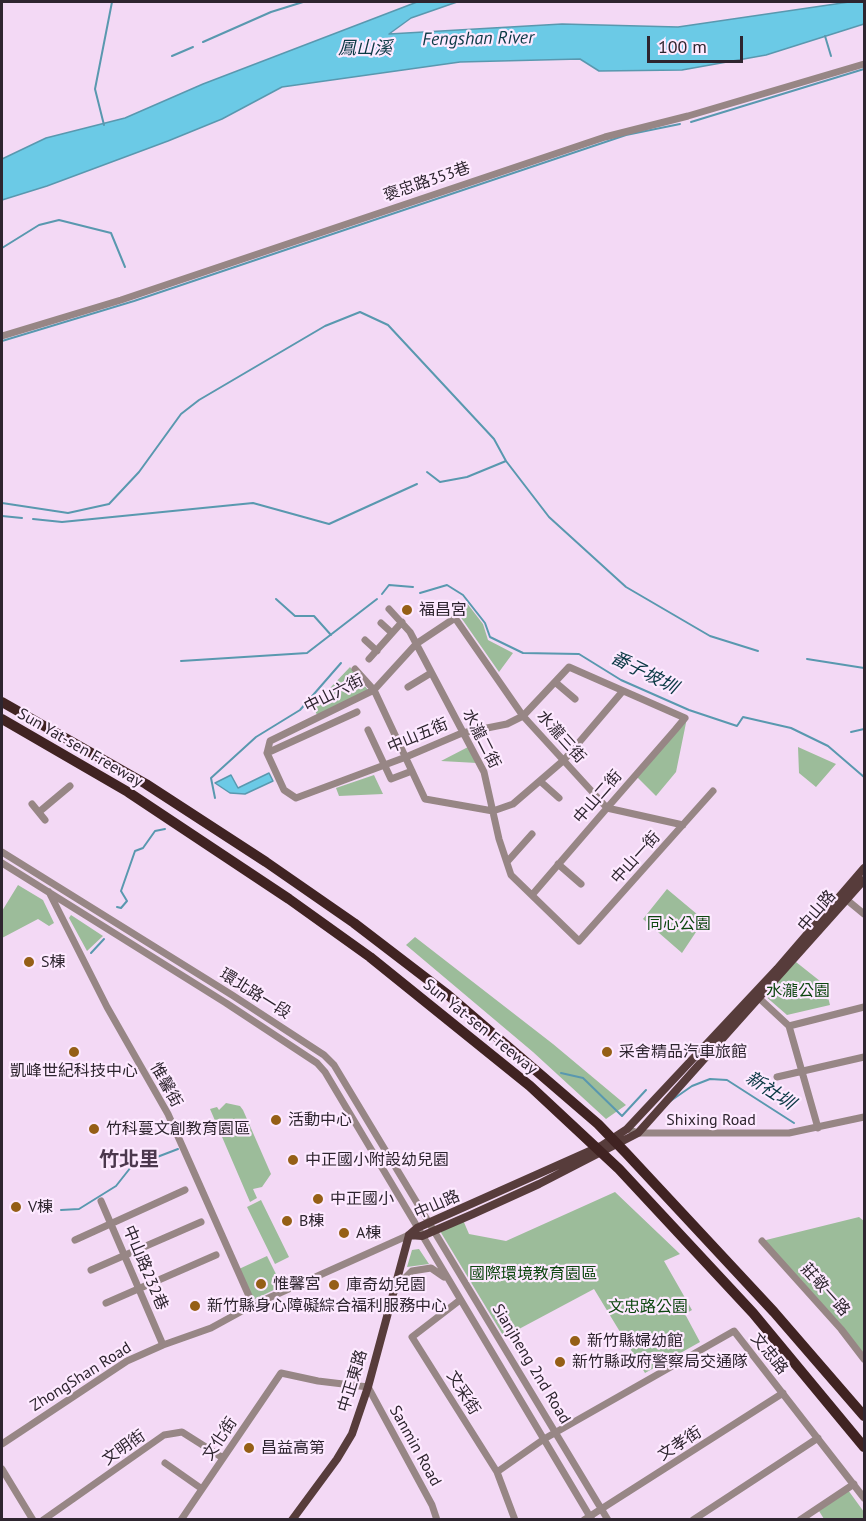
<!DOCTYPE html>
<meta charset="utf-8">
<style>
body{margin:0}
#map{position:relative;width:866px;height:1521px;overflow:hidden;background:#f3d9f5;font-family:"PT Sans",sans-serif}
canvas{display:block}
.frame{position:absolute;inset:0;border:3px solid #2e252f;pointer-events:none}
.scale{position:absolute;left:647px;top:36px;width:96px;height:27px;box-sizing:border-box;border:3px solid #2e252f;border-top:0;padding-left:8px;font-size:18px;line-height:21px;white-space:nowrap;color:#2e252f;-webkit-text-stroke:4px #fde9ff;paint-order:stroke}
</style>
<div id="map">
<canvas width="866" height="1521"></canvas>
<div class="frame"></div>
<div class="scale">100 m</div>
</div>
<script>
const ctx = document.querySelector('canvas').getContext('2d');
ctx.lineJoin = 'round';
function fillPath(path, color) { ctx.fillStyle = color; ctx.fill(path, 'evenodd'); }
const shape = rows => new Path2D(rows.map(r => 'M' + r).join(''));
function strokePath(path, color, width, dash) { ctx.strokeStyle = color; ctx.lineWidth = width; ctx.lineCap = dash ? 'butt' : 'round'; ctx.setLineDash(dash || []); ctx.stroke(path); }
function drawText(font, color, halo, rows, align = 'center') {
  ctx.font = font + ' "PT Sans","Noto Sans TC",sans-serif'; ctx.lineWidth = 4.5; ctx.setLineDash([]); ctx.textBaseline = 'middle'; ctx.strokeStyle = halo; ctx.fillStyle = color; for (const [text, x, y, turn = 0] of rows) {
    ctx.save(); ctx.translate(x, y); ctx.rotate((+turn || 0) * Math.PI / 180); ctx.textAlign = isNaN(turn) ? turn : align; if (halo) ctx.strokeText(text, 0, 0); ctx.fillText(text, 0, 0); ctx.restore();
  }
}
fillPath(shape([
 [466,602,483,624,488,640,513,653,499,672,455,609],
 [350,667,368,690,317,715,313,706],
 [687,718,676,772,656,796,636,776],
 [468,747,477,763,441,761],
 [798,747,836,764,816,787,799,773],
 [374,775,383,794,339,796,336,788],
 [18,885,43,900,54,923,49,926,38,919,2,938,2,911],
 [667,889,704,920,682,953,643,919],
 [71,915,103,936,87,951,69,918],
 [415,937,553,1044,626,1105,606,1119,533,1052,406,945],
 [796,962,825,985,830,1005,787,1015,764,995],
 [226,1103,240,1106,243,1110,271,1174,262,1187,253,1189,257,1198,250,1202,210,1109,217,1107,219,1110],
 [615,1192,680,1254,664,1261,692,1310,685,1314,700,1342,645,1373,594,1289,504,1337,440,1231,463,1220,469,1234,506,1241],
 [261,1200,289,1257,275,1264,247,1207],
 [859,1217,864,1221,864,1359,762,1241],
 [419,1249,429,1264,407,1267,412,1250],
 [267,1256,282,1286,253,1300,239,1269],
 [848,1490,864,1512,864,1519,824,1519,819,1511]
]), '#9cbc9a');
const water = shape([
 [417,2,457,2,411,18,389,34,562,24,678,27,849,2,864,2,864,24,766,55,682,70,599,71,580,59,460,62,282,87,222,119,168,141,47,186,2,200,2,159,46,138,125,118,203,84,417,2],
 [269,773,273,781,245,794,230,793,215,783,231,775,238,788,269,773]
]);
fillPath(water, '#6bcae6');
strokePath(water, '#5998af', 1.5);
strokePath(shape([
 [825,36,831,56],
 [203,42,271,12,303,2],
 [172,56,193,47],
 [691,122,864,69],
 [104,125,95,89,112,2],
 [2,248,39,225,59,220,111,233,125,267],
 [2,341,134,301,626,135,680,124],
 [427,472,440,482,467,477,506,461],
 [2,503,68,513,109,504,139,472,181,414,199,400,325,326,360,312,388,325,494,439,506,461,549,517,626,587,710,636,758,651],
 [2,516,22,518],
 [33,519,62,522,253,503,329,524,417,484],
 [420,593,447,585,463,595,485,623,490,637,523,653,579,654,621,680,689,710,737,726,743,717,791,728,828,746,864,777],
 [382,594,389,585,413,587],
 [276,599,295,616,314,616,331,635],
 [807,659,864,668],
 [181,661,307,653,377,599],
 [851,732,864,729],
 [215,798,211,778,256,737,300,710,341,663],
 [117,907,121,908,127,901,121,891,135,851,143,848,155,831,165,829],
 [91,953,104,939],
 [561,1073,583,1078,622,1116,646,1090],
 [669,1102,692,1086,710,1079,727,1080,794,1123],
 [61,1210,79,1209,116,1186,131,1167,178,1149]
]), '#5998af', 2);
strokePath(shape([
 [2,336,121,300,605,137,688,116,864,64],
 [389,609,410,632,484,772,499,839,511,875,579,941,713,791],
 [381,623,392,633],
 [365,640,377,651],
 [369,659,402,622],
 [355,669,374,690,425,799,493,811,513,804,564,760,622,692],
 [555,682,575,699],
 [408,687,431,673],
 [368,730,391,779,412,771],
 [267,753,357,712],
 [540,781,559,798],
 [32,804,45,820],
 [39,812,70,786],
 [2,852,232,995,324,1055,334,1065,608,1520],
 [507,862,532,834],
 [2,863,226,1003,317,1063,325,1072,592,1520],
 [558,864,581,884],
 [49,892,107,1007,168,1114,253,1305],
 [532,895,607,808,675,730,685,718,569,667,523,716,507,724,462,733,406,757,296,798,284,790,267,753,270,741,374,690,416,644,455,618,523,716,607,808,683,825],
 [847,900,864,914],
 [760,999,789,1026,818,1128],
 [789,1026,864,1007],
 [777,1077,864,1057],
 [627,1129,638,1133,789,1133,864,1117],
 [101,1201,163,1345],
 [75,1240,185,1190],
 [762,1241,841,1329,864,1359],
 [91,1270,201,1222],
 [396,1287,412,1271,431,1268,444,1277],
 [460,1300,412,1337,497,1472,515,1520],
 [106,1303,216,1255],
 [2,1444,127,1361,163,1345,211,1328,253,1305,409,1235],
 [165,1463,202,1489],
 [2,1469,33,1520],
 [497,1472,544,1439,734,1331,864,1498],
 [43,1520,164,1435,182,1432,223,1458],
 [181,1520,281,1373,318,1381,368,1387,432,1505,437,1520],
 [584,1520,783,1393],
 [693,1520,818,1438],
 [800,1520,854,1484]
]), '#978685', 7);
strokePath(shape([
 [409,1235,417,1228,601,1146,627,1129,777,969,864,868],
 [409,1235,422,1236,473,1214,539,1184,638,1133,864,880],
 [292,1520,337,1459,352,1434,368,1387,409,1235]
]), '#573c3b', 8);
strokePath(shape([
 [2,702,146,784,266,862,354,923,448,995,598,1124,626,1153,774,1312,864,1416],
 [2,719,128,792,289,899,370,957,530,1086,619,1169,753,1313,864,1447]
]), '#402322', 10);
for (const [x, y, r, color] of [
 [407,610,6,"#955f16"],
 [29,962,6,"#955f16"],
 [74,1052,6,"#955f16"],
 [607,1052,6,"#955f16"],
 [276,1120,6,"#955f16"],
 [94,1129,6,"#955f16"],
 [293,1160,6,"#955f16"],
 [318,1199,6,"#955f16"],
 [16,1207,6,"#955f16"],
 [287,1221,6,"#955f16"],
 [344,1233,6,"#955f16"],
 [261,1284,6,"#955f16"],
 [334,1285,6,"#955f16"],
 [195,1306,6,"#955f16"],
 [575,1341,6,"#955f16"],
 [560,1362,6,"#955f16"],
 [249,1448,6,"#955f16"]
]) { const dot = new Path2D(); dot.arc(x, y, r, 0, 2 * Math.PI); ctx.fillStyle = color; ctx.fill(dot); strokePath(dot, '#fde9ff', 2); }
drawText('16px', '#2e252f', '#fde9ff', [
 ["褒忠路353巷",427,182,-19],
 ["中山六街",334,694,-27],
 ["中山五街",418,736,-23],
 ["水瀧三街",561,737,48],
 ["水瀧二街",481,739,63],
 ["Sun Yat-sen Freeway",80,748,30],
 ["中山二街",598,797,-49],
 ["中山一街",636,858,-48],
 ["中山路",817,911,-49],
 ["環北路一段",255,994,32],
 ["Sun Yat-sen Freeway",480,1027,39],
 ["惟馨街",166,1085,61],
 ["Shixing Road",711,1120],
 ["中山路",437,1205,-24],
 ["中山路232巷",145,1268,67],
 ["莊敬一路",825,1290,48],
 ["文忠路",769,1354,51],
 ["Sianjheng 2nd Road",531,1364,59],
 ["ZhongShan Road",81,1377,-32],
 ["中正東路",353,1381,-73],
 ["文采街",463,1393,58],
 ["文化街",220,1439,-56],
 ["文孝街",680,1444,-33],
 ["Sanmin Road",415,1446,61],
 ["文明街",124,1448,-35]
]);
drawText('16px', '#2e252f', '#fde9ff', [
 ["福昌宮",419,610],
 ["S棟",41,962],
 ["采舍精品汽車旅館",619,1052],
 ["凱峰世紀科技中心",74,1071,"center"],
 ["活動中心",288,1120],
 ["竹科蔓文創教育園區",106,1129],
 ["中正國小附設幼兒園",305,1160],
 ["中正國小",330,1199],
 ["V棟",28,1207],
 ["B棟",299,1221],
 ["A棟",356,1233],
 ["惟馨宮",273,1284],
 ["庫奇幼兒園",346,1285],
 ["新竹縣身心障礙綜合福利服務中心",207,1306],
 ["新竹縣婦幼館",587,1341],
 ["新竹縣政府警察局交通隊",572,1362],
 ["昌益高第",261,1448]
], 'left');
drawText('16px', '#0d460f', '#fde9ff', [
 ["同心公園",679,924],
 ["水瀧公園",798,991],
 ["國際環境教育園區",533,1274],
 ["文忠路公園",648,1307]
]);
drawText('italic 18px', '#0a3844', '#fde9ff', [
 ["Fengshan River",478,39,-1],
 ["鳳山溪",365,49],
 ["番子坡圳",644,673,27],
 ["新社圳",770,1091,33]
]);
drawText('bold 20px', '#4c384e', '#fde9ff', [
 ["竹北里",129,1160]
]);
</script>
